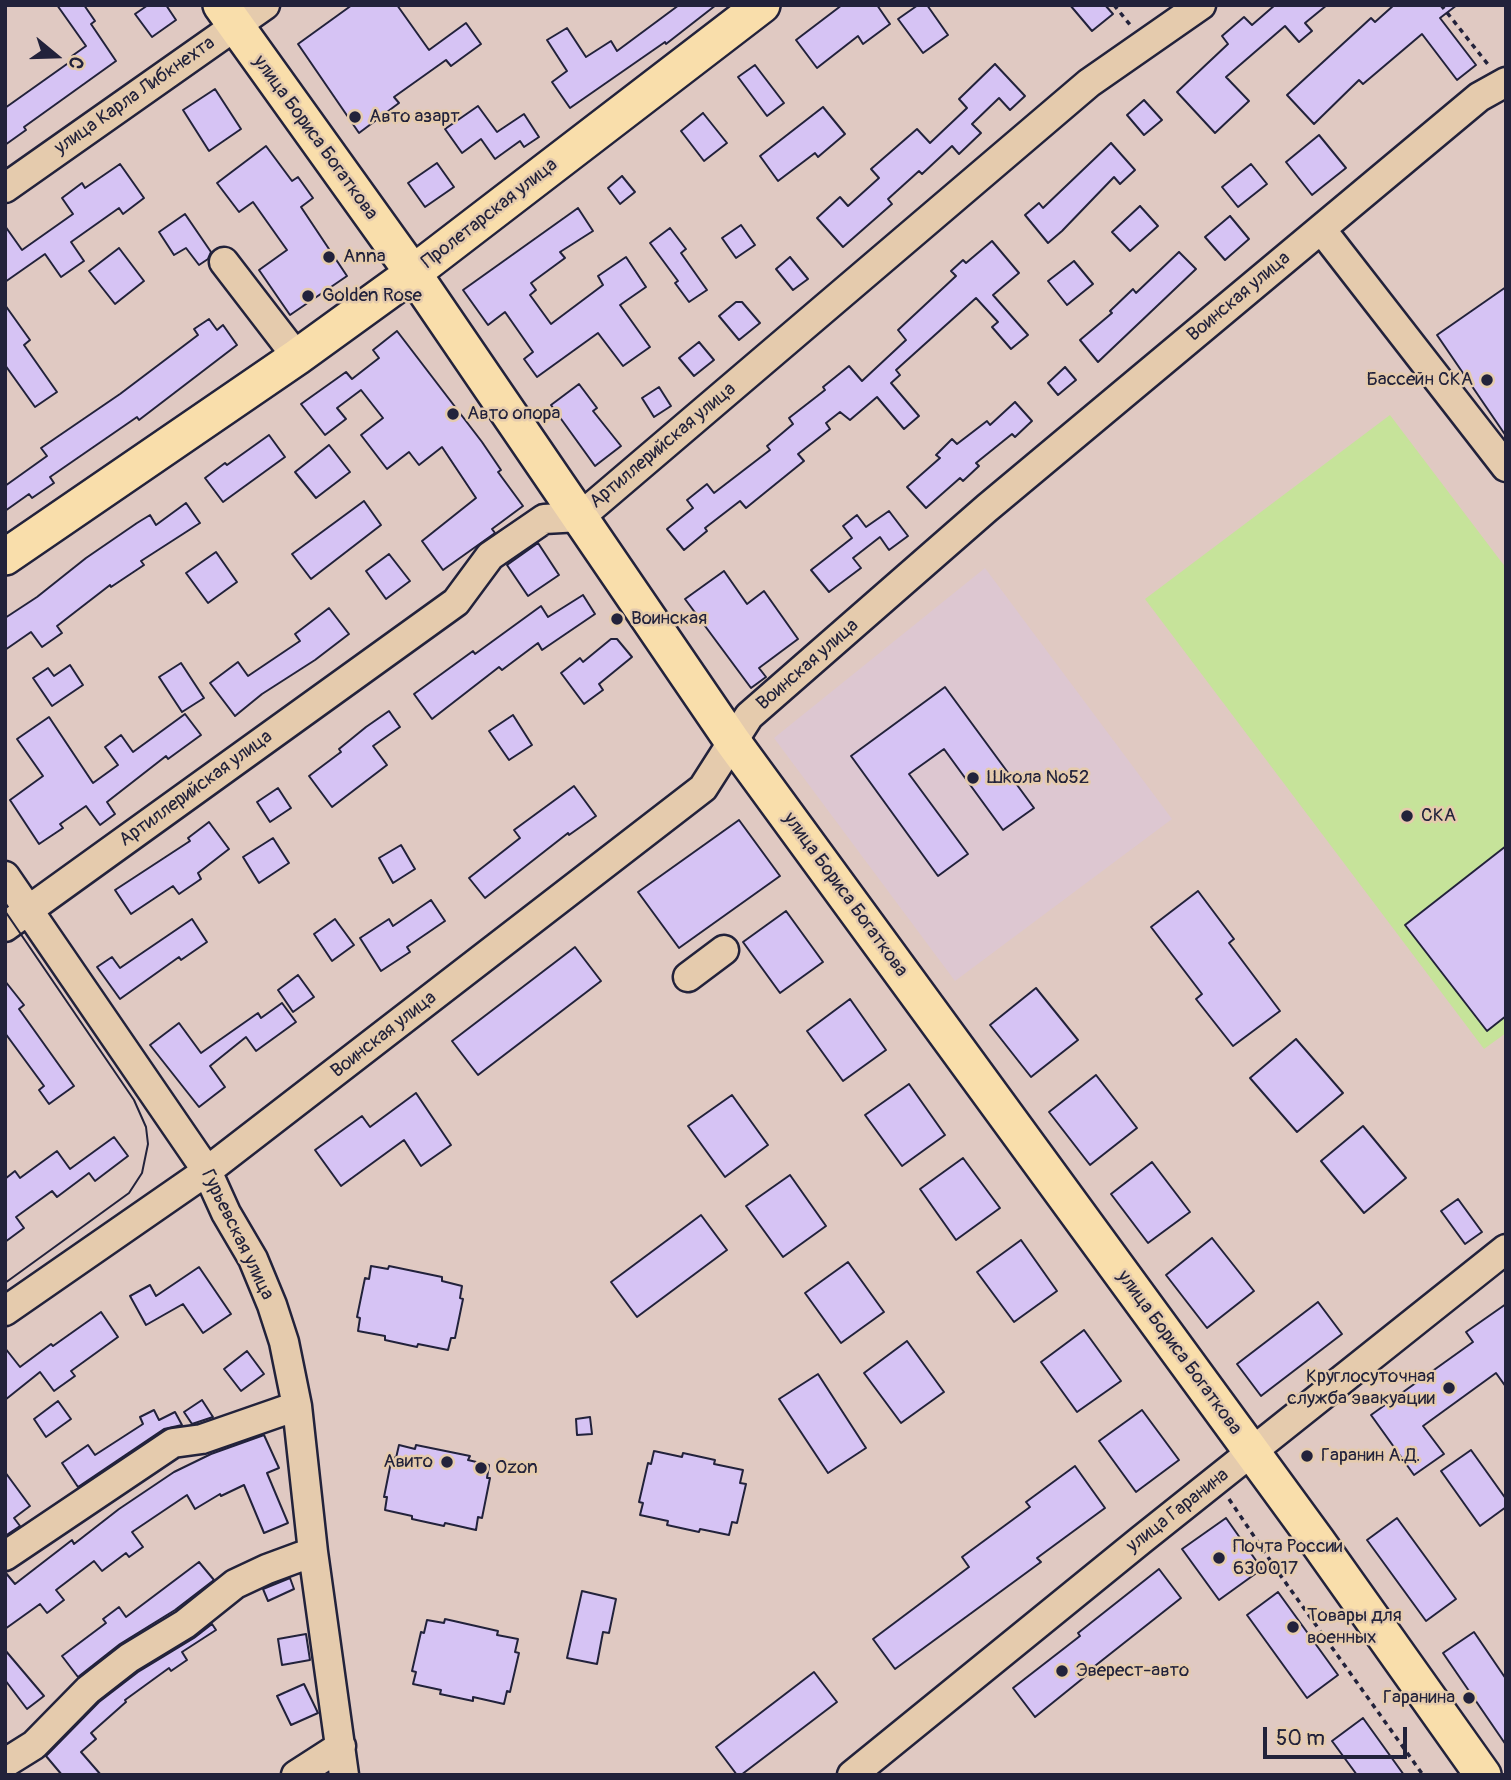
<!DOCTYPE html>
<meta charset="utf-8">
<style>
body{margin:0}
#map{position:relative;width:1511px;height:1780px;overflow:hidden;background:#e0c9c2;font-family:Pangolin,sans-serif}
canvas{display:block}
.frame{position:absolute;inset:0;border:7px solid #22223b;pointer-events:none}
.north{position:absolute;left:21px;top:21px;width:70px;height:70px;-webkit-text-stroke:5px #e5cbad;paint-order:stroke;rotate:109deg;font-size:19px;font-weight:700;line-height:28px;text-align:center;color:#22223b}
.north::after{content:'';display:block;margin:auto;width:24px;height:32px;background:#22223b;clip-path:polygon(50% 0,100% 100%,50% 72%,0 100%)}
.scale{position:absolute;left:1263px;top:1727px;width:144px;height:32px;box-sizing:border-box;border:4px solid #22223b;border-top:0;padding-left:9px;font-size:21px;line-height:24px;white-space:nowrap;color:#22223b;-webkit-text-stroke:5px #e5cbad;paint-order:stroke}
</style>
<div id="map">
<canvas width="1511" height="1780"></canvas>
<div class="frame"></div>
<div class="north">С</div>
<div class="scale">50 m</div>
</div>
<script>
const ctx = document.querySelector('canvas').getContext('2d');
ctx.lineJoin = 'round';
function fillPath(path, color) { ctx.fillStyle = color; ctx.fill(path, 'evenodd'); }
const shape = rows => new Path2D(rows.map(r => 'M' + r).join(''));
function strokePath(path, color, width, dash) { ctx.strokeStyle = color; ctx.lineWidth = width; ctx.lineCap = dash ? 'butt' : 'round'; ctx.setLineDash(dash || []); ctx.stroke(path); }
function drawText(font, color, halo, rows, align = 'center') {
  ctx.font = font + ' Pangolin,sans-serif'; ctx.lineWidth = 5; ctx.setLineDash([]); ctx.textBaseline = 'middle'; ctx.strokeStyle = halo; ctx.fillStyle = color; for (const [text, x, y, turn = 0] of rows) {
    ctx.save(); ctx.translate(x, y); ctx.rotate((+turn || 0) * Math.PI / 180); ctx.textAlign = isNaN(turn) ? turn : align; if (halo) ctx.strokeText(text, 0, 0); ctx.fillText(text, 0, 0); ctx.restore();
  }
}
fillPath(shape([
 [985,568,1172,819,955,981,774,738]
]), '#ddc7d1');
fillPath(shape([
 [1390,415,1506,568,1506,1033,1484,1049,1145,599]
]), '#c6e39a');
const building = shape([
 [57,5,84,5,95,21,91,24,116,61,24,127,26,130,5,145,5,108,74,59,72,56,86,46,57,5],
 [148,5,166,5,176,20,152,37,135,14,148,5],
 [352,5,397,5,429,50,466,23,481,44,451,66,446,60,394,97,399,103,359,133,298,44,352,5],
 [679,5,716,5,666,44,665,42,570,108,552,82,567,71,547,40,567,28,586,57,611,41,617,51,679,5],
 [842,5,877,5,890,24,863,44,858,36,817,68,796,40,842,5],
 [918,5,927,5,948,35,923,53,898,19,918,5],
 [1070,5,1105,5,1113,14,1092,31,1070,5],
 [1275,5,1327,5,1305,23,1312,31,1299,42,1285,26,1226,77,1249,101,1215,133,1177,92,1228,44,1222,36,1244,17,1252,25,1275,5],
 [1394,5,1457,5,1440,18,1476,65,1457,80,1422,34,1363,84,1359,80,1314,124,1287,95,1371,18,1375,22,1394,5],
 [995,64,1025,96,1010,110,999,98,972,124,981,133,959,154,952,146,922,174,919,171,888,199,892,204,843,247,817,218,840,197,848,206,879,178,871,169,917,129,930,143,967,108,959,99,995,64],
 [755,65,784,103,767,116,738,77,755,65],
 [215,89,241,129,209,151,183,110,215,89],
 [1144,100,1162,120,1144,135,1127,115,1144,100],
 [478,106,497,132,524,114,539,137,524,147,520,141,495,159,481,139,462,153,445,129,478,106],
 [823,107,845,134,818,157,815,153,778,181,760,156,823,107],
 [703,113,727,143,704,161,681,131,703,113],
 [1319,135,1346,168,1312,195,1286,162,1319,135],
 [1111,143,1135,170,1120,184,1114,177,1062,231,1048,243,1025,215,1039,203,1043,208,1111,143],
 [266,146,292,181,298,177,313,198,301,207,347,276,290,315,259,270,287,250,253,202,239,212,217,183,266,146],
 [437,163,454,187,425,207,408,183,437,163],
 [120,164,144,198,123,214,119,208,71,242,84,261,61,277,45,254,5,282,5,226,22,250,73,214,62,198,82,183,85,188,120,164],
 [1251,164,1267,184,1238,207,1222,187,1251,164],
 [622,176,635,192,620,204,608,188,622,176],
 [1140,206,1158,226,1130,251,1112,232,1140,206],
 [578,208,593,231,560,252,565,258,531,283,536,290,530,295,551,324,603,285,598,276,626,257,646,287,620,305,650,347,623,366,598,333,537,377,524,359,533,352,505,312,488,325,463,290,578,208],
 [185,214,211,252,208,259,199,265,186,248,174,255,159,232,185,214],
 [1230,216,1249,239,1225,260,1205,237,1230,216],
 [741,225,755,245,736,258,722,238,741,225],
 [670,228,686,249,681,253,707,290,689,302,675,283,678,281,650,243,670,228],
 [992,241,1019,273,993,295,1028,335,1011,349,992,327,998,322,976,298,896,370,900,375,891,383,919,416,904,429,877,397,850,420,840,412,826,423,830,429,798,454,804,461,746,508,740,501,705,528,707,531,684,550,667,529,693,508,687,500,707,484,714,493,770,450,767,446,793,424,789,418,825,390,823,387,849,366,862,381,906,340,898,330,956,276,951,271,963,260,966,263,992,241],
 [119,248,144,281,115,304,89,271,119,248],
 [1179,252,1196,269,1098,362,1080,340,1112,313,1110,311,1133,289,1136,293,1179,252],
 [790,257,808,279,793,290,776,269,790,257],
 [1074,261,1093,284,1067,305,1048,281,1074,261],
 [1506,287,1506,436,1437,335,1506,287],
 [736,302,742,302,760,323,739,340,719,316,736,302],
 [5,305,30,340,24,345,57,392,35,407,5,365,5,305],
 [209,319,217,330,223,325,237,345,139,420,137,417,50,477,54,483,32,498,29,494,5,511,5,486,47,456,41,448,120,394,198,335,194,329,209,319],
 [397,331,482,442,501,470,498,472,523,506,492,529,495,533,443,570,422,541,476,498,442,447,419,465,409,452,387,469,361,435,383,418,361,390,337,408,346,419,325,435,301,404,346,372,352,379,379,358,373,350,397,331],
 [699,342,714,360,694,376,679,358,699,342],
 [1065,367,1076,380,1058,395,1048,383,1065,367],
 [579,384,597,408,593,411,621,446,595,466,551,405,579,384],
 [659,387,671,406,654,417,642,398,659,387],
 [1015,402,1032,421,1015,437,1012,434,976,463,979,466,963,481,960,478,926,508,907,487,940,458,936,455,952,439,957,444,987,421,990,425,1015,402],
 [269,435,285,457,223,502,205,478,225,463,227,465,269,435],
 [329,445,350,472,316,498,295,472,329,445],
 [364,501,381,525,311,579,292,554,364,501],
 [186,503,200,523,141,561,144,565,111,587,110,585,57,626,62,633,42,647,31,632,5,650,5,618,37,597,86,558,137,523,150,515,156,525,186,503],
 [889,511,908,536,889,550,880,537,853,558,861,568,829,592,811,570,852,538,843,526,857,515,866,527,889,511],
 [538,543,559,575,528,596,507,565,538,543],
 [216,552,237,582,208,603,186,573,216,552],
 [389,554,410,581,386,599,366,571,389,554],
 [724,571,747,604,764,591,798,639,759,668,766,677,751,688,685,599,724,571],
 [583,595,595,614,542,650,538,643,502,670,499,667,432,719,414,694,473,651,475,654,541,606,548,617,583,595],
 [329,608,349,634,315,660,262,694,235,716,210,683,238,662,248,676,300,641,295,634,329,608],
 [611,639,617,639,632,657,599,684,603,690,584,704,561,673,580,658,583,662,611,639],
 [181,663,204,698,182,712,159,677,181,663],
 [70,665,83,685,52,706,33,678,48,668,54,676,70,665],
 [945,687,1034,808,1003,830,944,749,909,774,968,854,938,876,851,756,945,687],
 [389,711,400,727,373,746,387,765,332,807,309,776,341,752,339,749,366,727,389,711],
 [185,714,201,735,168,759,166,756,107,802,115,814,100,825,86,806,60,824,63,828,39,844,10,800,43,776,17,739,49,717,93,783,118,765,105,747,121,735,133,752,185,714],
 [513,715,532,745,509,760,489,731,513,715],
 [574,786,596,816,569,835,568,833,485,898,469,878,520,838,514,830,574,786],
 [278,788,291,808,270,822,257,802,278,788],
 [739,820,780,876,679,948,638,892,739,820],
 [209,822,229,849,198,873,201,879,179,894,173,886,131,914,115,890,190,841,188,838,209,822],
 [273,838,289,863,259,883,243,857,273,838],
 [401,845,415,869,393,883,379,858,401,845],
 [1506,846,1506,1016,1487,1031,1405,925,1506,846],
 [1198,891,1234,939,1229,943,1280,1011,1233,1046,1196,999,1202,994,1151,927,1198,891],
 [431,900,445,921,407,947,410,952,381,971,360,938,389,919,393,926,431,900],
 [786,911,823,962,780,993,743,942,786,911],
 [192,919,207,942,181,960,179,957,120,999,97,967,112,957,120,968,192,919],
 [335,919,354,945,332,961,314,934,335,919],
 [575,947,601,981,478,1075,452,1041,575,947],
 [298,975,314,997,293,1012,278,990,298,975],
 [5,981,24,1005,19,1009,74,1086,49,1104,39,1090,44,1086,5,1033,5,981],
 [1036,988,1078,1040,1031,1077,990,1025,1036,988],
 [850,999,886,1050,843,1081,807,1031,850,999],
 [282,1003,296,1022,256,1051,246,1037,210,1066,225,1087,199,1107,150,1045,179,1023,201,1053,258,1013,261,1018,282,1003],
 [1296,1039,1343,1093,1297,1132,1250,1078,1296,1039],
 [1096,1075,1137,1128,1090,1165,1049,1112,1096,1075],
 [909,1084,945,1135,902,1166,865,1115,909,1084],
 [416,1093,451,1145,421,1166,404,1140,341,1186,315,1150,362,1116,370,1127,416,1093],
 [732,1095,768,1145,725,1177,688,1126,732,1095],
 [1363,1126,1406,1178,1364,1213,1321,1161,1363,1126],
 [114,1137,128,1156,95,1181,89,1173,57,1197,52,1191,16,1217,24,1228,5,1242,5,1179,15,1171,20,1178,57,1151,70,1169,114,1137],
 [963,1158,1000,1208,956,1240,920,1189,963,1158],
 [1152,1162,1190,1212,1148,1243,1111,1194,1152,1162],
 [790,1175,826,1226,783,1257,746,1206,790,1175],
 [1458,1199,1482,1232,1465,1244,1441,1211,1458,1199],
 [701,1215,727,1250,637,1317,611,1282,701,1215],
 [1212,1238,1254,1291,1207,1328,1166,1275,1212,1238],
 [1021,1240,1057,1291,1014,1322,977,1272,1021,1240],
 [848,1262,884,1312,841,1343,805,1293,848,1262],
 [371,1266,388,1269,389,1266,442,1277,442,1281,462,1286,460,1298,463,1299,455,1338,451,1338,448,1350,418,1344,417,1347,385,1340,385,1336,358,1331,360,1318,357,1317,365,1278,369,1279,371,1266],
 [199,1267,231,1314,203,1333,183,1304,146,1325,130,1296,150,1285,156,1296,199,1267],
 [1318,1302,1342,1334,1261,1396,1237,1364,1318,1302],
 [1506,1304,1506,1387,1496,1373,1423,1426,1444,1454,1414,1475,1371,1415,1473,1342,1466,1332,1506,1304],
 [101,1312,118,1337,71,1371,75,1376,54,1391,40,1372,5,1400,5,1348,20,1367,51,1344,53,1346,101,1312],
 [1084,1330,1121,1381,1077,1412,1041,1362,1084,1330],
 [907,1341,944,1392,901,1423,864,1373,907,1341],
 [247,1351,264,1374,241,1391,224,1369,247,1351],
 [818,1374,866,1448,828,1473,779,1399,818,1374],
 [202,1400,213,1417,192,1424,184,1412,202,1400],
 [58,1401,71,1419,46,1437,34,1419,58,1401],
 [154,1410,159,1420,175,1412,182,1425,164,1429,78,1487,62,1463,88,1445,95,1455,143,1424,140,1417,154,1410],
 [1142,1410,1179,1460,1136,1492,1099,1441,1142,1410],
 [590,1417,592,1434,577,1435,576,1419,590,1417],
 [264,1435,279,1468,267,1473,288,1523,264,1533,244,1485,221,1496,220,1494,195,1509,187,1495,132,1532,143,1547,129,1557,126,1553,102,1571,94,1561,56,1590,64,1600,47,1613,40,1604,5,1629,5,1572,15,1584,72,1540,74,1544,119,1509,174,1472,211,1454,264,1435],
 [399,1445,415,1449,416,1445,470,1456,468,1460,489,1465,487,1478,490,1478,482,1518,478,1517,476,1530,445,1523,444,1526,412,1519,412,1516,385,1510,387,1497,384,1497,392,1457,396,1458,399,1445],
 [1471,1450,1506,1499,1506,1507,1480,1526,1441,1471,1471,1450],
 [654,1451,682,1457,683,1453,715,1460,714,1464,743,1470,740,1483,746,1484,737,1523,732,1522,729,1535,700,1529,699,1532,667,1525,668,1521,640,1515,643,1503,639,1502,648,1463,651,1464,654,1451],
 [1075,1466,1105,1508,1037,1558,1041,1562,895,1669,873,1639,969,1567,962,1557,1030,1507,1026,1502,1075,1466],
 [5,1472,30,1506,14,1518,20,1526,5,1536,5,1472],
 [1226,1518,1262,1569,1219,1600,1182,1549,1226,1518],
 [1397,1518,1456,1599,1426,1621,1367,1540,1397,1518],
 [199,1562,214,1580,175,1610,120,1644,78,1677,62,1656,106,1623,103,1619,119,1607,126,1617,199,1562],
 [1159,1569,1181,1598,1086,1673,1087,1675,1035,1717,1013,1688,1080,1636,1078,1633,1159,1569],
 [290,1578,294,1589,268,1601,263,1589,290,1578],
 [582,1591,616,1599,609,1633,603,1632,597,1664,567,1658,582,1591],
 [1278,1592,1338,1675,1307,1698,1247,1615,1278,1592],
 [445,1619,498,1631,497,1635,518,1639,515,1652,519,1653,510,1692,507,1691,504,1704,473,1697,473,1701,440,1694,441,1690,413,1684,416,1672,412,1671,421,1632,424,1633,427,1620,444,1623,445,1619],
 [212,1624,216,1630,182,1652,187,1660,171,1671,169,1668,125,1700,126,1702,91,1733,96,1739,81,1752,101,1775,62,1775,46,1756,99,1702,138,1672,194,1638,212,1624],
 [1474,1632,1506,1679,1506,1745,1443,1653,1474,1632],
 [306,1634,310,1660,282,1665,278,1639,306,1634],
 [5,1650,44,1696,27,1709,5,1680,5,1650],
 [814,1672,837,1702,741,1775,737,1775,716,1747,814,1672],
 [304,1684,318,1713,291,1725,277,1696,304,1684],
 [1363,1718,1404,1775,1357,1775,1332,1741,1363,1718]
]);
fillPath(building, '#d6c3f4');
strokePath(building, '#22223b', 2);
const minor = shape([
 [5,188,265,5],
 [1321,229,1506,467],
 [224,262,297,357],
 [5,876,207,1171,226,1213,253,1259,272,1305,284,1342,297,1406,313,1552,344,1775],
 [5,927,456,602,490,556,544,519,580,517,1089,83,1201,5],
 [688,977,724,950],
 [5,1311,207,1171,703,788,749,716,987,508,1479,97,1506,82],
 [5,1556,173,1443,202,1439,297,1406],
 [5,1763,34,1745,88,1690,129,1658,185,1624,235,1584,267,1569,313,1552],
 [296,1775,341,1746],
 [852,1775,1141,1540,1506,1249]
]);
const major = shape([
 [221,5,413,273,733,742,1317,1541,1483,1775],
 [5,557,297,357,413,273,762,5]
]);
strokePath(minor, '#22223b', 33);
strokePath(major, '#22223b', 40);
strokePath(shape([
 [1114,5,1131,26],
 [1441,5,1490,67],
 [1229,1499,1278,1572,1423,1775]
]), '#22223b', 3.5, [5, 5]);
strokePath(minor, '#e5cbad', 28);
strokePath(major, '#f9deab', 35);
strokePath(shape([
 [5,911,134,1100,146,1127,148,1144,142,1173,129,1193,5,1283]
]), '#22223b', 2);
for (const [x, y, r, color] of [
 [355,117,7,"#22223b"],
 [329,257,7,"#22223b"],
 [308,296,7,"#22223b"],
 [1487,380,7,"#22223b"],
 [453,414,7,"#22223b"],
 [617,619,7,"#22223b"],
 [973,778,7,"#22223b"],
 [1407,816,7,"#22223b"],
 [1449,1388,7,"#22223b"],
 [1307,1456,7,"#22223b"],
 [447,1462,7,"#22223b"],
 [481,1468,7,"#22223b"],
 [1219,1558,7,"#22223b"],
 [1293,1627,7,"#22223b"],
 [1062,1671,7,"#22223b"],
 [1469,1698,7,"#22223b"]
]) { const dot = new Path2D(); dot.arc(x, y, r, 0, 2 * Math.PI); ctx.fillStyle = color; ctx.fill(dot); strokePath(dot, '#e5cbad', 2.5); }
drawText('19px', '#22223b', '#e5cbad', [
 ["улица Карла Либкнехта",135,96,-35],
 ["улица Бориса Богаткова",315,138,54],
 ["Пролетарская улица",490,214,-38],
 ["Воинская улица",1239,297,-40],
 ["Артиллерийская улица",663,446,-40],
 ["Воинская улица",808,665,-41],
 ["Артиллерийская улица",196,789,-36],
 ["улица Бориса Богаткова",845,895,54],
 ["Воинская улица",384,1035,-38],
 ["Гурьевская улица",237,1235,64],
 ["улица Бориса Богаткова",1179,1353,54],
 ["улица Гаранина",1178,1511,-38]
]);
drawText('19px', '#22223b', '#e5cbad', [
 ["Авто азарт",369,117],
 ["Anna",343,257],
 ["Golden Rose",322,296],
 ["Бассейн СКА",1473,380,"right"],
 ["Авто опора",467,414],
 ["Воинская",631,619],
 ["Школа №52",987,778],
 ["СКА",1421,816],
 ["Круглосуточная",1435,1377,"right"],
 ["служба эвакуации",1435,1399,"right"],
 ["Гаранин А.Д.",1321,1456],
 ["Авито",433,1462,"right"],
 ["Ozon",495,1468],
 ["Почта России",1233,1547],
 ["630017",1233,1569],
 ["Товары для",1307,1616],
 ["военных",1307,1638],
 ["Эверест-авто",1076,1671],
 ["Гаранина",1455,1698,"right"]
], 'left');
</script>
